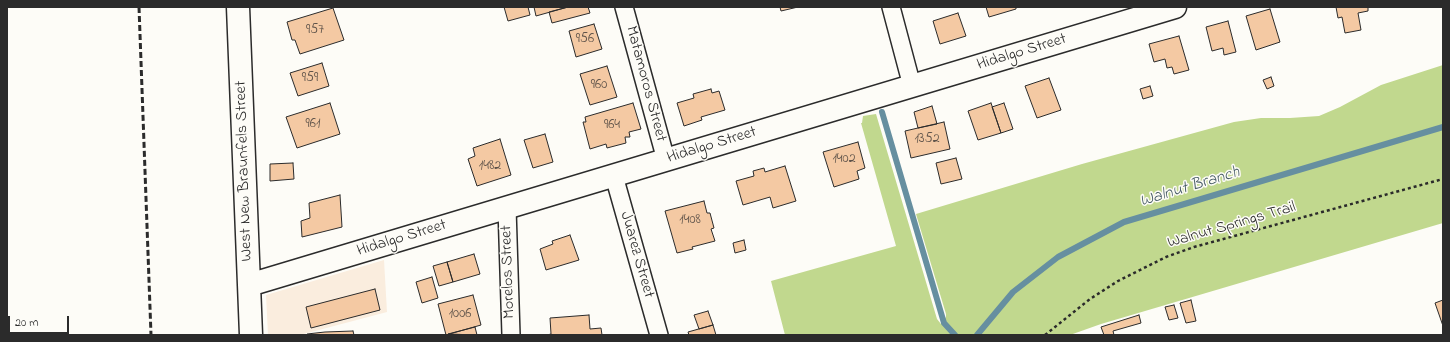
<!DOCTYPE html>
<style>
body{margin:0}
#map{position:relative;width:1450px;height:342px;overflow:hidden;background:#fdfcf7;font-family:"Indie Flower",sans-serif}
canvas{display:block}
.frame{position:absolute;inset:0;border:8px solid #2b2b2b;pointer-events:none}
.scale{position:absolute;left:8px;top:316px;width:61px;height:18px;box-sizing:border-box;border:2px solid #2b2b2b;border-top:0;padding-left:5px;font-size:12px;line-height:14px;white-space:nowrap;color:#2b2b2b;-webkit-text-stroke:3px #fdfcf7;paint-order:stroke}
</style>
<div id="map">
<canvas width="1450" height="342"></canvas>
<div class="frame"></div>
<div class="scale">20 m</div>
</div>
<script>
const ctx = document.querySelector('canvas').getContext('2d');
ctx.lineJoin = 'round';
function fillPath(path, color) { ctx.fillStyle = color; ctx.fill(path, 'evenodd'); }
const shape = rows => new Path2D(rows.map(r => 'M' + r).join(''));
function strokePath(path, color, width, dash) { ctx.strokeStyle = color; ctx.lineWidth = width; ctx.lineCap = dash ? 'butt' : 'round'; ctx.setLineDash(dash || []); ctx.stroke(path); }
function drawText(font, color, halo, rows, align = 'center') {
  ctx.font = font + ' "Indie Flower",sans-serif'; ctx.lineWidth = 3; ctx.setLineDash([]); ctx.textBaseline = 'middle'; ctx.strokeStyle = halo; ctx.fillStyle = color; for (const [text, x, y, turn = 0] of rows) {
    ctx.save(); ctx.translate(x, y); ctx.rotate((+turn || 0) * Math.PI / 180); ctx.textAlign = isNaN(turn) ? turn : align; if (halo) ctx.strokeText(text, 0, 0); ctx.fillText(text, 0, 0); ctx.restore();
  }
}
fillPath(shape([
 [384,260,387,312,300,335,268,335,266,295]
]), '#faedde');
fillPath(shape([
 [1443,65,1443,223,1101,324,1070,335,785,335,771,281,896,246,861,123,862,123,863,116,876,114,937,319,941,324,946,317,946,314,916,214,1082,164,1234,122,1261,118,1290,118,1319,116,1340,107,1381,85]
]), '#c1d88e');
strokePath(shape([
 [882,112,944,323,955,335],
 [977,335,1013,292,1058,257,1124,222,1443,127]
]), '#668fa0', 6);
const building = shape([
 [504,7,528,7,530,15,508,21,504,7],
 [534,7,568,7,536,16,534,7],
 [568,7,588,7,590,13,552,23,549,12,568,7],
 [780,7,798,7,781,11,780,7],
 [986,7,1016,7,1016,9,989,17,986,7],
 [1336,7,1368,7,1368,11,1358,13,1361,30,1345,33,1342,17,1338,18,1336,7],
 [333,8,344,40,300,54,295,40,292,40,287,22,333,8],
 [1270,9,1280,42,1256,50,1246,16,1270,9],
 [958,13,966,36,940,44,933,21,958,13],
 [1228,21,1236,52,1224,55,1223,48,1212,51,1206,27,1228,21],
 [594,24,602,49,576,57,569,31,594,24],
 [1179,36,1189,70,1174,74,1172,67,1167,68,1165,59,1154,62,1149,44,1179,36],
 [322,63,329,86,298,96,290,73,322,63],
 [607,66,617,97,590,105,580,74,607,66],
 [1271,77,1274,86,1267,89,1263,80,1271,77],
 [1049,78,1061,110,1037,118,1025,86,1049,78],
 [1150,86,1153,96,1143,99,1140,89,1150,86],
 [711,89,712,93,719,91,725,110,701,117,702,120,684,126,677,103,694,98,693,94,711,89],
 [330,103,340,134,297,148,286,117,330,103],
 [633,103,641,129,629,132,630,137,625,137,626,143,607,148,606,144,590,149,583,122,586,122,585,117,633,103],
 [991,103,1001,133,978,140,968,111,991,103],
 [1004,103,1013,129,1001,133,992,107,1004,103],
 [932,106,937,124,918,128,914,112,932,106],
 [944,122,950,149,911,158,905,131,944,122],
 [545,134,553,162,533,168,524,140,545,134],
 [500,139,511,175,477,186,468,159,475,156,473,148,500,139],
 [858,142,865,168,857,171,859,179,834,187,823,152,858,142],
 [956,158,962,179,941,184,936,163,956,158],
 [293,163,294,179,270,181,270,164,293,163],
 [785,166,796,201,773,208,770,197,743,205,736,181,754,176,753,171,764,168,765,172,785,166],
 [340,195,342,227,302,237,301,221,310,218,309,203,340,195],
 [704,201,707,213,710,213,714,228,711,229,715,241,692,247,693,249,677,253,665,211,704,201],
 [570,235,579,260,546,270,540,249,553,244,552,241,570,235],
 [744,240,746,250,735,253,733,243,744,240],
 [474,254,480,274,453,282,447,262,474,254],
 [447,262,453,282,439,286,433,266,447,262],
 [432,277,438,298,422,303,416,282,432,277],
 [375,289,380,310,311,328,306,307,375,289],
 [473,295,481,325,446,335,438,304,473,295],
 [1191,300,1196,321,1186,323,1180,303,1191,300],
 [1443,300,1443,326,1435,303,1443,300],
 [1174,305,1178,318,1169,320,1165,307,1174,305],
 [708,311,713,325,699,329,694,315,708,311],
 [589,315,590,329,601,328,602,335,547,335,551,334,550,318,589,315],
 [1139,315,1141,323,1113,331,1114,335,1104,335,1101,327,1139,315],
 [713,325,716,335,689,335,688,332,713,325],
 [475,327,477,335,448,334,475,327],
 [353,331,354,335,307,335,307,334,325,332,353,331]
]);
fillPath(building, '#f4c9a3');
strokePath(building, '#2b2b2b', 1);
const street = shape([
 [624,7,666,160],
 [891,7,912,86],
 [614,176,659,335],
 [507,208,511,335]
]);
const secondary = shape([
 [238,7,251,335],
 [249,285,1175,7]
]);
strokePath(street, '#2b2b2b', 20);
strokePath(secondary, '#2b2b2b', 25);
strokePath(shape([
 [1045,335,1090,299,1118,281,1166,257,1194,247,1443,179]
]), '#2b2b2b', 2.5, [3, 3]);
strokePath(street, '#fdfcf7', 17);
strokePath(secondary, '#fdfcf7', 22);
strokePath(shape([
 [139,7,151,335]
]), '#2b2b2b', 3, [6, 3]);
drawText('14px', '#5d5249', null, [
 ["957",315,31],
 ["956",585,40],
 ["959",310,79],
 ["960",599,86],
 ["961",313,125],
 ["964",612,126],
 ["1352",927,140],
 ["1402",844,160],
 ["1482",490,167],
 ["1408",690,221],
 ["1006",460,315]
]);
drawText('16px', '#2b2b2b', '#fdfcf7', [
 ["Hidalgo Street",1022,53,-17],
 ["Matamoros Street",645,84,75],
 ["Hidalgo Street",712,146,-17],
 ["West New Braunfels Street",245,171,-92],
 ["Walnut Springs Trail",1232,226,-16],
 ["Hidalgo Street",402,239,-17],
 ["Juarez Street",636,255,74],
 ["Morelos Street",509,272,-92]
]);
drawText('italic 17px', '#485d66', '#fdfcf7', [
 ["Walnut Branch",1190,188,-17]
]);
</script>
